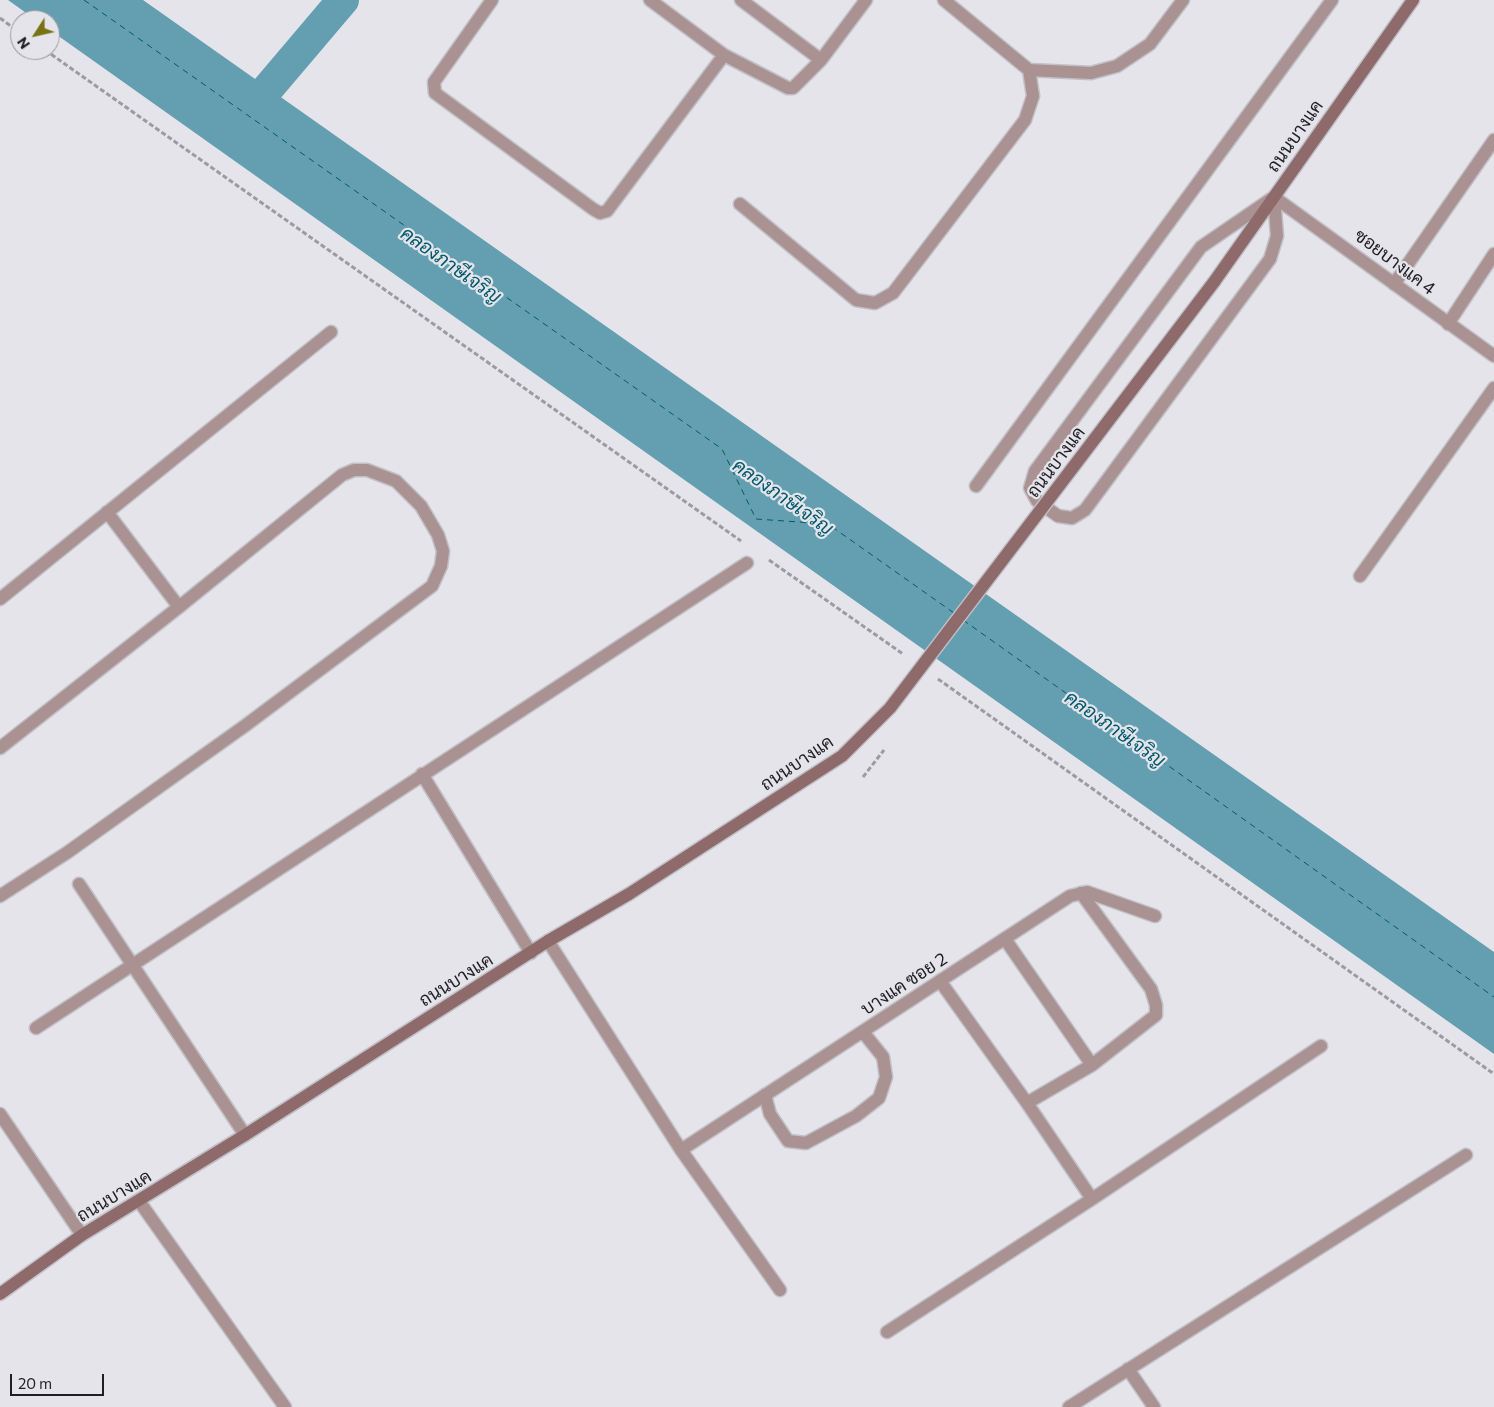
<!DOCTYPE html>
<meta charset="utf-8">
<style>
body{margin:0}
#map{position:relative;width:1494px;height:1407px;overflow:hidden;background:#e5e4eb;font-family:Commissioner,sans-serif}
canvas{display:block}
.north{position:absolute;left:10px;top:10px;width:50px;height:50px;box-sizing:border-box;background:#e5e4eb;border:1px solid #96959a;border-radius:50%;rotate:235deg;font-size:14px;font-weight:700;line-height:20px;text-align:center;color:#1f1e21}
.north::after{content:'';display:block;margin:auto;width:18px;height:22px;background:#797215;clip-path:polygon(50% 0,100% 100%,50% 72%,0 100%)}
.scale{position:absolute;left:10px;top:1374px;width:94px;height:22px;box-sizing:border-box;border:2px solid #1f1e21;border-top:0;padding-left:6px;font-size:15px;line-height:18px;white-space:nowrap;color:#1f1e21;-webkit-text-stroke:4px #e5e4eb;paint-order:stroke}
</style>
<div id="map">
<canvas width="1494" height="1407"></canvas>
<div class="north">N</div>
<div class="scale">20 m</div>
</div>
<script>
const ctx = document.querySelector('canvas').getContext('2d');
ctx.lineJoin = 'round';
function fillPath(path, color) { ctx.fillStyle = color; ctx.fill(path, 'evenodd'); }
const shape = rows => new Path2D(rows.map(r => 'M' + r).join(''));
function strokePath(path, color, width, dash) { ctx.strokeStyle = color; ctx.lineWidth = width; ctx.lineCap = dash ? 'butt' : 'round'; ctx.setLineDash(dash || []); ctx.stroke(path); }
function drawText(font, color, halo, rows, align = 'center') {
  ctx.font = font + ' Commissioner,Sarabun,sans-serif'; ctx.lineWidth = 4.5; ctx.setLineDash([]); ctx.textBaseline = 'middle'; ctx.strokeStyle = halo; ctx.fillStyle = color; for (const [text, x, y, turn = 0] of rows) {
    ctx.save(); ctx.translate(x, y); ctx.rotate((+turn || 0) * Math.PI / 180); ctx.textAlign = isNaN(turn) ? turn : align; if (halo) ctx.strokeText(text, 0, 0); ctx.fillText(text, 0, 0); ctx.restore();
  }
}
fillPath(shape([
 [8,0,143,0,1494,952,1494,1054,50,30,50,20,36,20]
]), '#639fb0');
strokePath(shape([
 [242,119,343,0]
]), '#639fb0', 32);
strokePath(shape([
 [84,0,722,449,756,519,828,524,954,613],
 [963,620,1494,997]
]), '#005a6c', 1, [6, 5]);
const service = shape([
 [492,0,434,82,435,93,593,209,600,213,607,211,724,55],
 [650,0,724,55,788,88,793,88,821,60,866,0],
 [741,0,821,60],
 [1029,70,1091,73,1117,66,1150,44,1183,0],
 [740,204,856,300,875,303,893,293,1025,120,1033,96,1029,70,944,0],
 [976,486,1332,0],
 [1005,939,1092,1065],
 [940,981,1027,1103,1092,1199],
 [765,1095,770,1114,788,1141,806,1143,856,1116,879,1098,886,1077,883,1057,863,1032],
 [1027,1103,1092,1065,1156,1015,1156,1005,1151,989,1081,893],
 [887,1332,1092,1199,1321,1046]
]);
const minor = shape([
 [1394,284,1494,140],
 [1448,324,1494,254],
 [107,512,179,607],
 [1360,576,1494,388],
 [0,599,331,332],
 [0,748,179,607,342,475,354,470,367,470,396,481,421,506,438,535,443,551,441,566,432,586,246,725,68,852,0,896],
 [422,774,531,953],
 [79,884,245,1135],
 [548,941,681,1150,780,1290],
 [36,1028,747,563],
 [0,1114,82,1235],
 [681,1150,1070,896,1087,892,1155,916],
 [139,1201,285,1407],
 [1128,1369,1154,1407],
 [1069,1407,1466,1155]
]);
const tertiary = shape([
 [1274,197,1277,236,1270,259,1085,510,1072,518,1058,516,1037,501,1030,488,1035,471,1201,247,1274,197],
 [1274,197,1494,356]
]);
const secondary = shape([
 [1214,282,1413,0],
 [0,1294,82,1235,245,1135,548,941,629,894]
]);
strokePath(service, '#c1c0c7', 15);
strokePath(minor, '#c1c0c7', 15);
strokePath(tertiary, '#c1c0c7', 15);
strokePath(secondary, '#c1c0c7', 15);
strokePath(shape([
 [0,18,20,33],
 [45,50,741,541],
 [769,560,903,654],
 [938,679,1494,1074],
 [863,777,884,750]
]), '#9c9ba1', 3, [5, 2.5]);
strokePath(service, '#ab9292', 12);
strokePath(minor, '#ab9292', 12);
strokePath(tertiary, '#ab9292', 12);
strokePath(secondary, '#8e6a6b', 12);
const secondaryBridge = shape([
 [629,894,842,756,890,708,1214,282]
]);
strokePath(secondaryBridge, '#c1c0c7', 15, []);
strokePath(secondaryBridge, '#8e6a6b', 12);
drawText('18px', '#1f1e21', '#e5e4eb', [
 ["ถนนบางแค",1295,136,-55],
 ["ซอยบางแค 4",1395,262,37],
 ["ถนนบางแค",1056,462,-53],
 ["ถนนบางแค",797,763,-34],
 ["ถนนบางแค",456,980,-32],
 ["บางแค ซอย 2",904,984,-33],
 ["ถนนบางแค",114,1196,-31]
]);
drawText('italic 19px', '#005a6c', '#e5e4eb', [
 ["คลองภาษีเจริญ",451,265,35],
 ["คลองภาษีเจริญ",783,497,35],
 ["คลองภาษีเจริญ",1115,729,35]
]);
</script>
